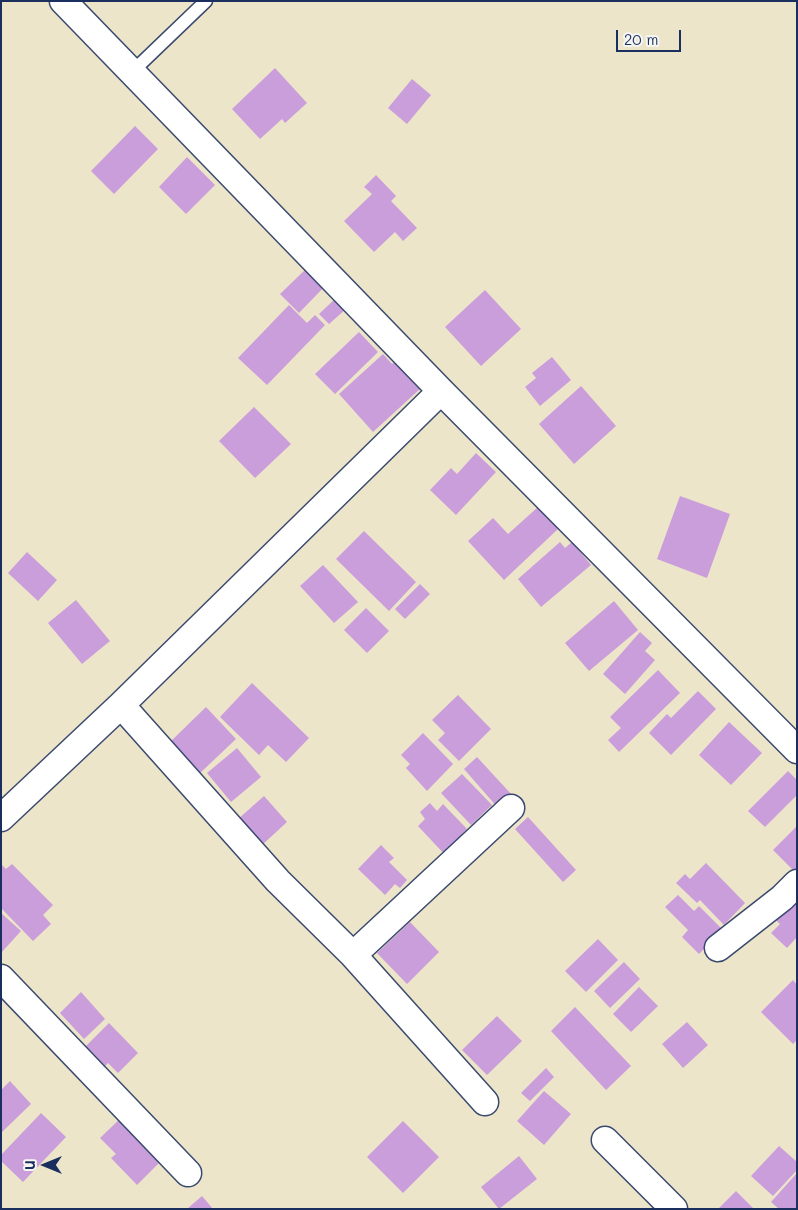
<!DOCTYPE html>
<style>
body{margin:0}
#map{position:relative;width:798px;height:1210px;overflow:hidden;background:#ede5ca;font-family:Mali,sans-serif}
canvas{display:block}
.frame{position:absolute;inset:0;border:2px solid #1b2f5e;pointer-events:none}
.north{position:absolute;left:20px;top:1140px;width:50px;height:50px;-webkit-text-stroke:4px #f6f6f2;paint-order:stroke;rotate:270deg;font-size:14px;font-weight:700;line-height:20px;text-align:center;color:#1b2f5e}
.north::after{content:'';display:block;margin:auto;width:18px;height:22px;background:#1b2f5e;clip-path:polygon(50% 0,100% 100%,50% 72%,0 100%)}
.scale{position:absolute;left:616px;top:30px;width:65px;height:22px;box-sizing:border-box;border:2px solid #1b2f5e;border-top:0;padding-left:6px;font-size:15px;line-height:18px;white-space:nowrap;color:#1b2f5e;-webkit-text-stroke:4px #f6f6f2;paint-order:stroke}
</style>
<div id="map">
<canvas width="798" height="1210"></canvas>
<div class="frame"></div>
<div class="north">U</div>
<div class="scale">20 m</div>
</div>
<script>
const ctx = document.querySelector('canvas').getContext('2d');
ctx.lineJoin = 'round';
function fillPath(path, color) { ctx.fillStyle = color; ctx.fill(path, 'evenodd'); }
const shape = rows => new Path2D(rows.map(r => 'M' + r).join(''));
function strokePath(path, color, width, dash) { ctx.strokeStyle = color; ctx.lineWidth = width; ctx.lineCap = dash ? 'butt' : 'round'; ctx.setLineDash(dash || []); ctx.stroke(path); }
fillPath(shape([
 [275,68,307,103,285,123,282,119,260,139,232,109],
 [412,79,431,95,407,124,388,108],
 [135,126,158,149,114,194,91,171],
 [187,157,215,185,186,214,159,187],
 [376,175,396,196,391,201,417,228,403,241,395,232,374,252,344,221,372,194,364,187],
 [308,267,326,285,299,313,280,294],
 [485,290,521,329,481,366,445,327],
 [336,298,346,309,329,324,319,314],
 [289,305,307,323,315,315,325,325,267,385,238,358],
 [359,332,378,352,335,394,315,374],
 [383,354,392,364,396,361,421,388,373,432,339,394],
 [552,357,571,380,540,406,525,387,536,378,532,373],
 [581,386,616,426,574,464,539,424],
 [254,407,291,444,255,478,219,441],
 [476,453,496,472,456,515,430,490,451,468,457,474],
 [680,496,730,514,707,578,657,559],
 [538,507,558,529,504,580,468,541,493,518,508,534],
 [364,531,416,582,389,611,336,559],
 [560,542,565,548,572,542,591,565,541,607,518,579],
 [27,552,57,580,38,601,8,573],
 [323,565,358,602,334,623,300,586],
 [420,584,430,594,405,619,395,609],
 [76,600,110,641,82,664,48,623],
 [614,601,638,630,589,671,565,643],
 [366,608,389,631,367,653,344,630],
 [640,632,652,643,645,651,655,660,625,694,603,674],
 [658,670,680,693,619,752,608,740,621,728,610,717],
 [252,683,309,738,286,762,268,745,259,755,220,717],
 [698,691,716,709,671,755,649,733,667,714,671,718],
 [458,695,491,729,459,761,438,740,445,733,432,720],
 [206,707,236,739,198,775,168,744],
 [729,722,762,753,731,785,699,755],
 [423,733,453,764,427,791,406,768,410,764,401,755],
 [237,748,261,777,231,802,207,773],
 [477,757,512,795,498,808,464,769],
 [788,771,797,780,797,795,765,827,748,811],
 [462,774,492,805,471,825,441,793],
 [264,796,287,822,261,846,237,820],
 [430,803,437,811,443,804,467,829,462,834,467,839,447,857,418,826,425,819,420,812],
 [528,817,576,870,563,882,515,829],
 [797,826,797,874,773,850],
 [381,845,394,858,389,862,407,880,400,888,395,884,385,895,358,869],
 [706,863,745,903,724,925,700,900,697,903,676,883,685,874,690,879],
 [1,864,6,869,12,864,53,905,43,915,51,924,33,941,1,908],
 [797,888,797,937,787,948,771,933,780,924,771,916],
 [678,895,694,911,699,906,723,930,699,954,682,937,688,930,665,907],
 [1,913,21,931,1,953],
 [410,922,439,952,407,984,377,953],
 [598,939,618,960,586,992,565,971],
 [624,962,640,979,610,1008,594,991],
 [793,980,797,985,797,1040,793,1044,761,1012],
 [639,987,658,1006,631,1032,613,1014],
 [81,992,105,1019,84,1039,60,1013],
 [575,1007,631,1066,606,1090,551,1031],
 [497,1016,522,1041,487,1075,462,1050],
 [687,1022,708,1045,683,1068,662,1044],
 [109,1023,138,1053,118,1073,108,1063,105,1066,86,1046],
 [546,1068,554,1077,530,1101,521,1093],
 [10,1081,31,1104,1,1133,1,1090],
 [544,1091,571,1114,544,1145,517,1121],
 [41,1113,66,1137,23,1182,1,1161,1,1155],
 [124,1115,165,1157,137,1185,111,1158,116,1154,100,1138],
 [403,1121,439,1157,403,1193,367,1157],
 [779,1146,797,1162,797,1170,773,1196,751,1176],
 [519,1156,537,1179,499,1209,481,1187],
 [797,1173,797,1209,779,1209,771,1202],
 [736,1191,754,1209,718,1209],
 [202,1196,213,1209,187,1209]
]), '#ca9ddb');
const service = shape([
 [132,72,206,1]
]);
const minor = shape([
 [63,1,441,391,797,750],
 [121,705,278,881,353,955,511,808],
 [1,818,121,705,441,391],
 [718,948,782,898,797,883],
 [353,955,485,1102],
 [1,978,188,1173],
 [605,1140,674,1209]
]);
strokePath(service, '#3a4a6e', 15);
strokePath(minor, '#3a4a6e', 29);
strokePath(service, '#fff', 12);
strokePath(minor, '#fff', 26);
</script>
